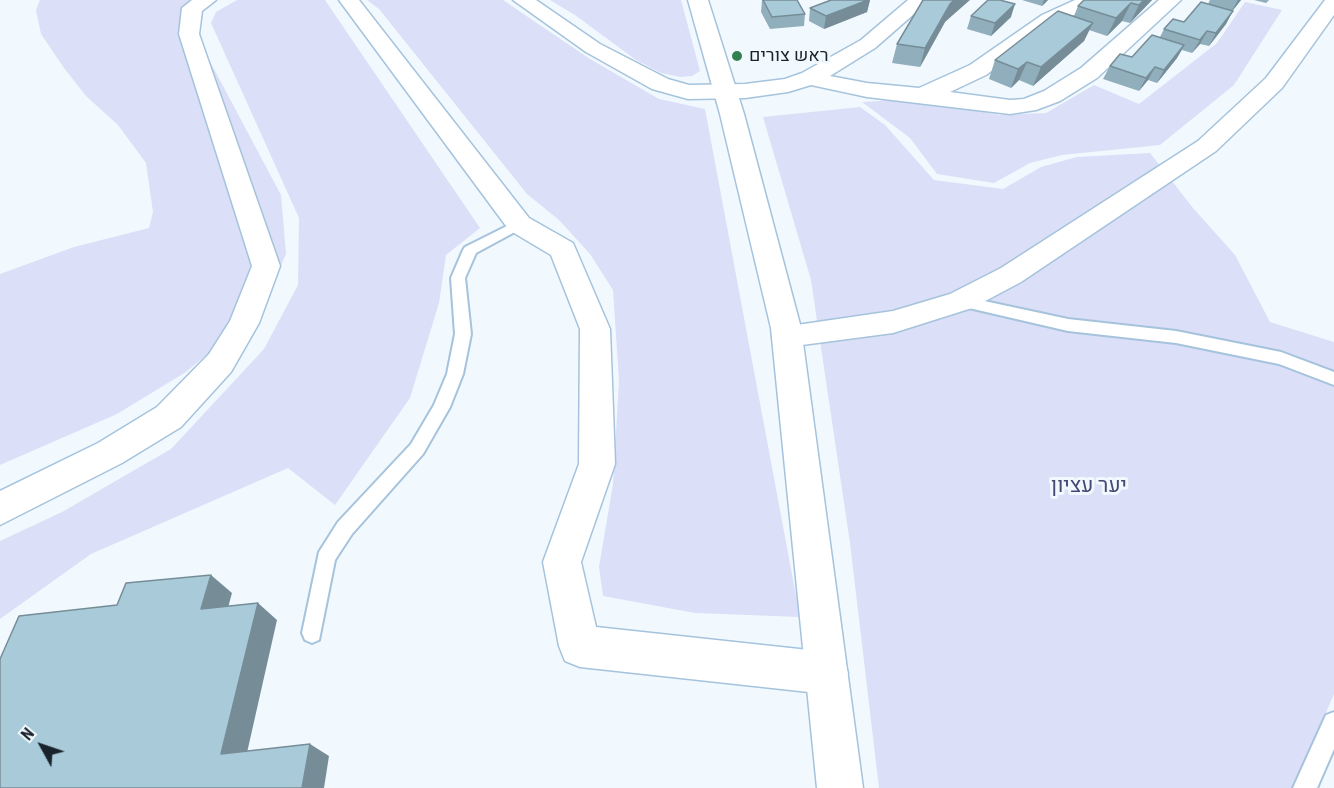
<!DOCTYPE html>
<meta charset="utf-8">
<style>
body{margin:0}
#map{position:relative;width:1334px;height:788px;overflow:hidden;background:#f2f9fe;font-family:"Roboto Condensed",sans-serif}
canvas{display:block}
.north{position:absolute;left:12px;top:716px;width:60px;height:60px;-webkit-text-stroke:4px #f2f9fe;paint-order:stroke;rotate:310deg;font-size:16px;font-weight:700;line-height:24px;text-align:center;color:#18232c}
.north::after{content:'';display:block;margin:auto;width:21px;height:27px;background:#18232c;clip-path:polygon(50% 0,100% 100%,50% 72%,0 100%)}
</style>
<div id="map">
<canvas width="1334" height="788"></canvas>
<div class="north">N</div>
</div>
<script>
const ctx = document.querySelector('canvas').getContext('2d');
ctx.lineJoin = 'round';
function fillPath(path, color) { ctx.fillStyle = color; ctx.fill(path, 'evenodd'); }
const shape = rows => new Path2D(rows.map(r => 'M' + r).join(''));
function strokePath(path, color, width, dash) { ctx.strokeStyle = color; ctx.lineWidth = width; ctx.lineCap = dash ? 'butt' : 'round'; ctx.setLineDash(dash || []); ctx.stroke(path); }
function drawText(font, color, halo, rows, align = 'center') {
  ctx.font = font + ' "Roboto Condensed",Heebo,sans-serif'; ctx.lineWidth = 6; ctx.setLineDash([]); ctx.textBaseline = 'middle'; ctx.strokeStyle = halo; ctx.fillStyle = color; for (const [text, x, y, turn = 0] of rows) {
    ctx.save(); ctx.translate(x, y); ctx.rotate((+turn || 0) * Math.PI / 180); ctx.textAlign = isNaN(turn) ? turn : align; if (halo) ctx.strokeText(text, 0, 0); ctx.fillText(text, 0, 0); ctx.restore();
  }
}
fillPath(shape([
 [40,0,190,0,206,54,281,195,286,254,269,293,232,333,186,372,117,414,0,465,0,274,74,247,149,228,153,212,146,163,118,125,86,96,64,68,41,34,36,10],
 [237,0,325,0,480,228,446,255,439,303,410,398,335,505,288,468,91,554,0,619,0,541,62,512,171,449,264,349,298,285,299,218,211,23,216,12],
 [367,0,503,0,590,59,659,99,705,109,800,617,695,613,603,596,599,567,613,484,619,381,613,290,590,254,559,220,527,194,379,9],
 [550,0,681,0,700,71,692,76,680,77,661,73,636,60,575,15],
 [1245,2,1282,10,1234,85,1160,145,1062,155,1030,163,994,183,937,174,910,138,862,102,909,99,1000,115,1046,113,1094,85,1139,104,1217,43],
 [860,107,885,125,934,180,1003,189,1041,167,1077,157,1150,153,1193,208,1235,255,1270,322,1334,342,1334,694,1293,788,879,788,850,543,811,280,763,117]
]), '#dbdff7');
const lane = shape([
 [519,220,526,224,524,227,476,253,465,278,471,334,463,374,450,407,423,454,352,534,335,560,319,640,312,643,305,640,302,633,319,552,338,522,411,444,434,405,447,374,455,334,451,278,463,250,465,247,519,220],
 [961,296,1068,319,1176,331,1281,352,1334,372,1334,385,1279,364,1176,343,1068,331,956,305,954,301,961,296],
 [1334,712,1334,749,1317,788,1293,788,1326,715,1334,712]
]);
const street = shape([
 [192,0,216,0,202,11,199,34,280,266,259,323,231,372,181,427,122,463,0,525,0,491,98,443,157,407,209,354,230,321,252,266,179,34,182,8,192,0],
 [339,0,359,0,529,218,573,243,610,329,615,464,581,562,596,627,827,652,842,658,848,673,842,688,827,694,580,667,565,661,559,646,543,562,579,464,580,329,551,255,509,230,339,0],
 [513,0,536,0,600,44,668,79,689,85,745,84,785,79,802,73,861,40,908,0,930,0,875,48,830,76,867,83,919,88,970,65,1042,15,1075,0,1101,0,1098,4,1056,23,986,75,950,92,1010,100,1024,99,1044,91,1081,68,1159,0,1181,0,1097,78,1060,101,1036,110,1010,114,867,97,811,85,788,92,745,98,688,99,652,89,586,52,513,0],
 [1325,0,1334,0,1334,15,1282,88,1216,151,1021,282,972,308,893,333,787,347,776,344,772,336,776,328,893,311,950,294,1001,268,1198,141,1266,78,1325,0]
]);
const secondary = shape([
 [688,0,708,0,744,114,801,328,863,788,817,788,771,328,720,114,688,0]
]);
strokePath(lane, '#a5c3dc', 4);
strokePath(street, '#a5c3dc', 3);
strokePath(secondary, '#a5c3dc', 3);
fillPath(lane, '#fff');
fillPath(street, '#fff');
fillPath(secondary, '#fff');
fillPath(shape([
 [762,0,797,0,805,14,804,26,770,29,761,12],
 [831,0,870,0,867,12,824,29,809,21,810,8],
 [1022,0,1048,0,1042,6],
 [1084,0,1152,0,1130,23,1122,21,1107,36,1089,30,1084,41,1033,86,1019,80,1011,88,989,79,995,60,1074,16,1078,6],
 [1210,0,1241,0,1232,11,1226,24,1209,46,1200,44,1192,53,1182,50,1177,58,1157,83,1148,80,1139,91,1103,79,1110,66,1132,57,1160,37,1164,29,1184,22,1208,4],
 [1254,0,1269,0,1266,3],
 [971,16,1011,17,991,36,967,29],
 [945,22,920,67,892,63,897,44]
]), '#90aebb');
fillPath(shape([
 [868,0,870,0,867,12,824,29,826,16],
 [954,0,970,0,945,22,920,67,925,48,950,4],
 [1044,0,1048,0,1042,6],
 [1144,0,1152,0,1130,23,1139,5],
 [1238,0,1241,0,1230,14],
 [1131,3,1122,21,1107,36,1116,18],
 [1015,4,1011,17,991,36,995,23],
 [1233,11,1226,24,1209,46,1216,33],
 [1093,23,1084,41,1033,86,1041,67],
 [1207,31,1200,44,1192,53,1200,40],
 [1184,45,1177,58,1157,83,1164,70],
 [1027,62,1019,80,1011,88,1018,69],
 [1155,67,1148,80,1139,91,1146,78],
 [211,575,232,593,223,626,201,609],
 [258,603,277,620,244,766,221,754],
 [310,744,329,756,324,788,302,788]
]), '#768d98');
const building = shape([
 [763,0,797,0,805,14,772,17,763,0],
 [831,0,868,0,826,16,810,8,831,0],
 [923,0,954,0,950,4,925,48,897,44,923,0],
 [988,0,1000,0,1015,4,995,23,971,16,988,0],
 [1084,0,1144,0,1139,5,1131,3,1116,18,1078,6,1084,0],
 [1201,2,1233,11,1216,33,1207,31,1200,40,1164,29,1173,19,1184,22,1201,2],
 [1058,11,1093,23,1041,67,1027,62,1018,69,995,60,1058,11],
 [1152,35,1184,45,1164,70,1155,67,1146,78,1110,66,1120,54,1132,57,1152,35],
 [211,575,201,609,258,603,221,754,310,744,302,788,0,788,0,659,19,616,117,605,126,583,211,575]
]);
fillPath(building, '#a8cad9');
strokePath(building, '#768d98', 1.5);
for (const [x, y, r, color] of [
 [737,56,6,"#327f4f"]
]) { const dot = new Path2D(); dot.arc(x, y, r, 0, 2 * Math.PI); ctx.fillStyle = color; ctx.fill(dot); strokePath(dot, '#f2f9fe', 2); }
drawText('18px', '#18232c', '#f2f9fe', [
 ["ראש צורים",749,56]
], 'left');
drawText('21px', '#444873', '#f2f9fe', [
 ["יער עציון",1089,487]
]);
</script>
